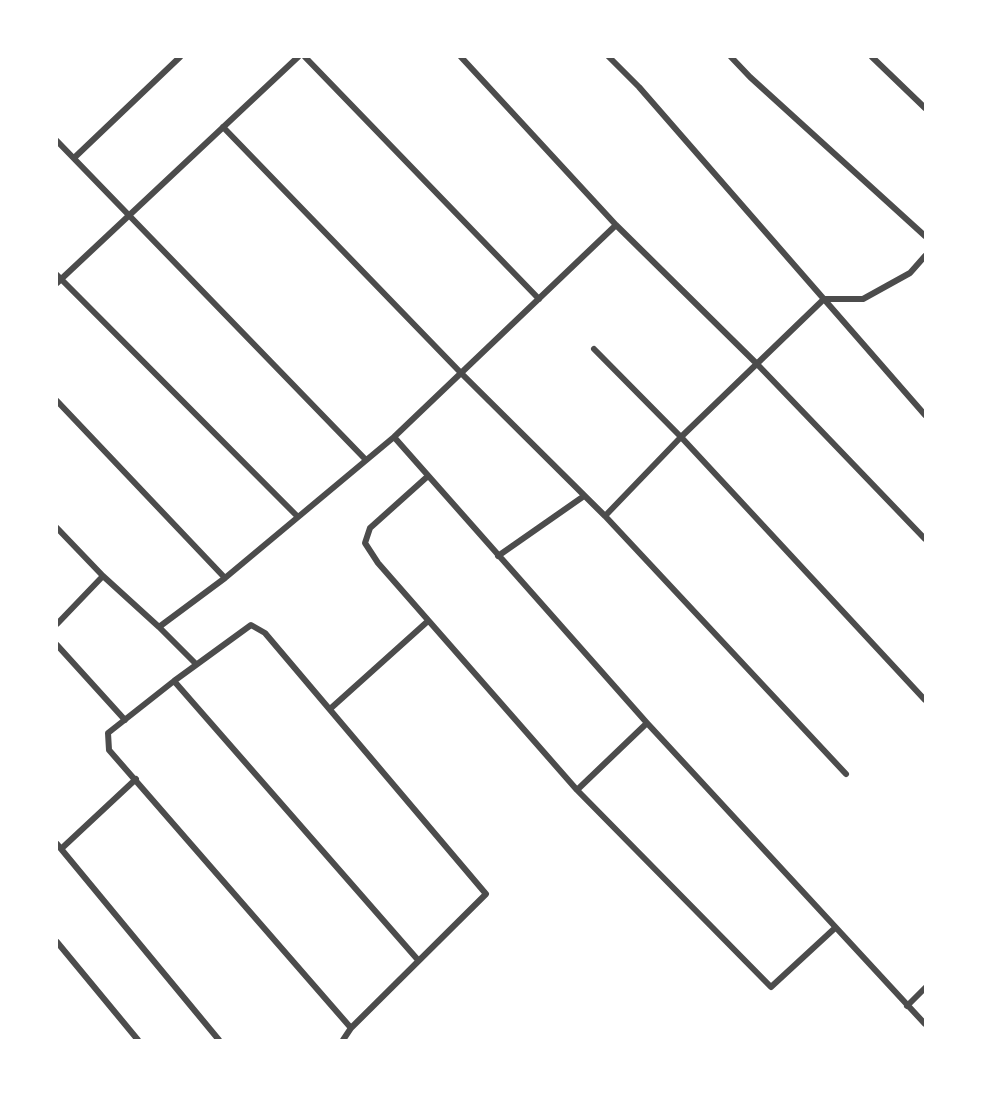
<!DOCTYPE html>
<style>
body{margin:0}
#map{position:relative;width:982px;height:1097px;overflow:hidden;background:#fff;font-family:Karla,sans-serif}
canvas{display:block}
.frame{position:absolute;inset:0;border:58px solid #fff;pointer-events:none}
</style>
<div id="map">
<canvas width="982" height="1097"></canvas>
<div class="frame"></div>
</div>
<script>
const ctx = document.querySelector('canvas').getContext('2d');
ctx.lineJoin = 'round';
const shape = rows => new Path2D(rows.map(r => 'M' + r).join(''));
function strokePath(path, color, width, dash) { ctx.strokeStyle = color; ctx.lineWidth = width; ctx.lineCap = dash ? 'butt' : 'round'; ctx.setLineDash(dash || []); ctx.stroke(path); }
strokePath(shape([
 [305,57,539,299],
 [461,57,616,225,757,364,925,539],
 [609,57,639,87,925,415],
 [731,57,750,77,925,236],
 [872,57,925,108],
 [223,127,461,373,605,516,846,774],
 [57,141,366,460],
 [74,158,180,57],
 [57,275,298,517],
 [57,283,298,57],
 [594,349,681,437,925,700],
 [57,401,225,578],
 [394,437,647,723,925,1024],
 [428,476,370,528,365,543,378,563,577,790,771,987,835,928],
 [605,516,681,437,824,299,863,299,910,273,925,256],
 [57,528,103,576,159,627,196,664],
 [498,556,584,496],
 [57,624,103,576],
 [159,627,225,578,394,437,616,225],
 [57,645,125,720],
 [174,681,418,960],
 [330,709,428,621],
 [577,790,647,723],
 [57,844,219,1040],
 [61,849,136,779],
 [57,942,138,1040],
 [907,1006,925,988],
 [343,1040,351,1028,486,894,265,633,251,625,174,681,108,733,109,750,351,1028]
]), '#4c4c4c', 6);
</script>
